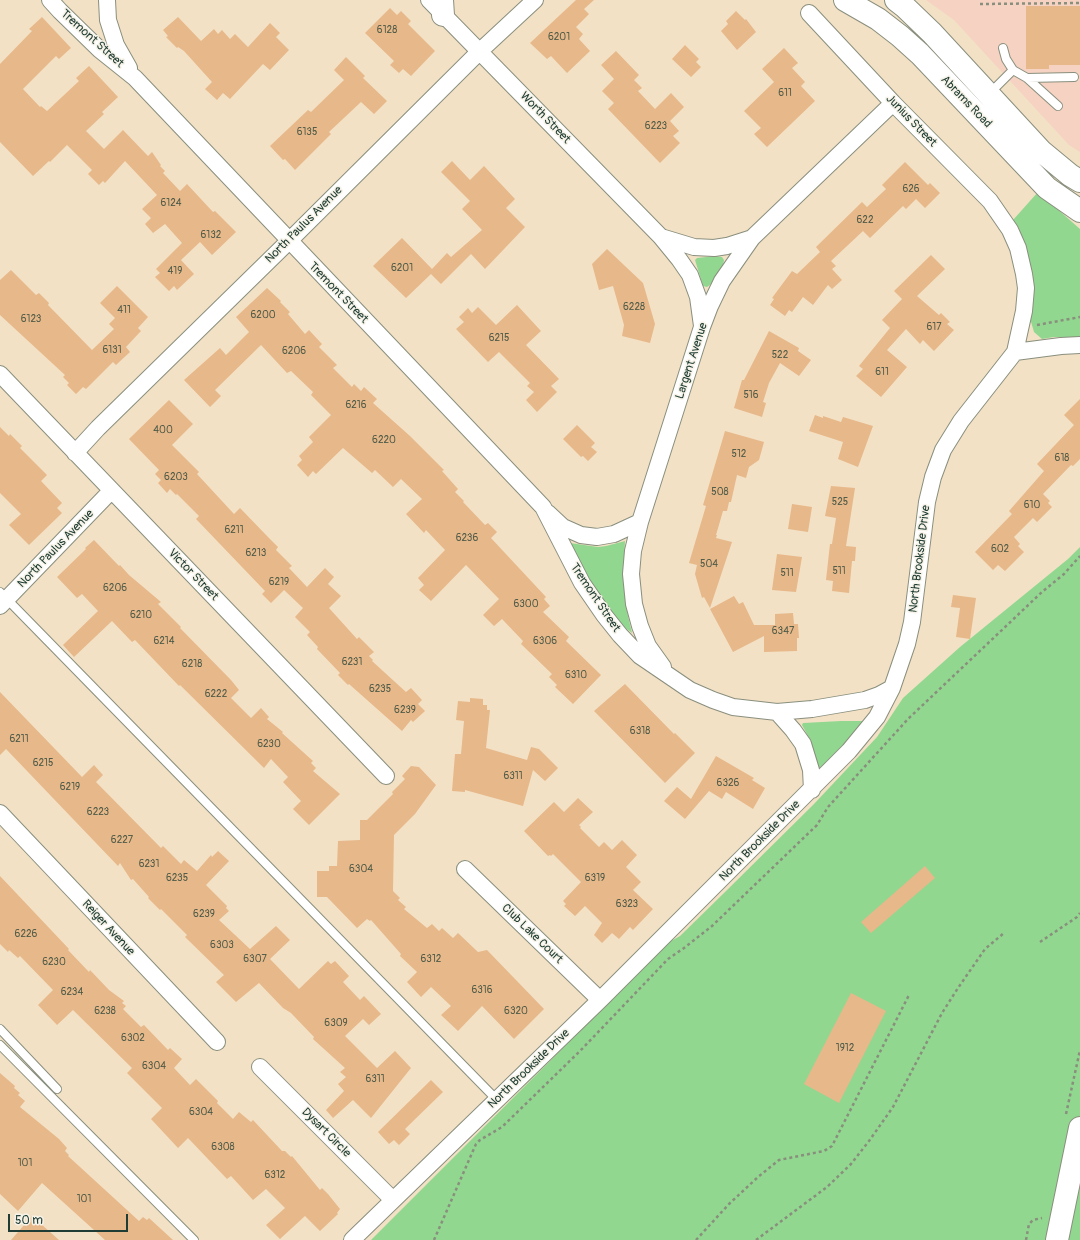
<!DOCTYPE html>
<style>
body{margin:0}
#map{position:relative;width:1080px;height:1240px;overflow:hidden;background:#f3e1c6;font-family:Pangolin,sans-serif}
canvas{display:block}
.scale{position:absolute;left:8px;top:1214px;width:120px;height:18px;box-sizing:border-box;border:2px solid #1f3d34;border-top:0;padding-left:5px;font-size:12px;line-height:14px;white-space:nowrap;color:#1f3d34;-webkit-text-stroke:3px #f7f3e8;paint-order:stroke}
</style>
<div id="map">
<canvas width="1080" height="1240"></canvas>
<div class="scale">50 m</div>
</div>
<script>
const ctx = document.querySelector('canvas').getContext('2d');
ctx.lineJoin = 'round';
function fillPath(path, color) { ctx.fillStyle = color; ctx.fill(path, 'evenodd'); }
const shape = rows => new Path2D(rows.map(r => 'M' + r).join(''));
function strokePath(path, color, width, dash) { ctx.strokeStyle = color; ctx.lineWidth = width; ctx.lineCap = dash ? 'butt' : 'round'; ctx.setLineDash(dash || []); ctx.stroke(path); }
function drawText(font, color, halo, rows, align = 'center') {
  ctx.font = font + ' Pangolin,sans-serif'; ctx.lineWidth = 3; ctx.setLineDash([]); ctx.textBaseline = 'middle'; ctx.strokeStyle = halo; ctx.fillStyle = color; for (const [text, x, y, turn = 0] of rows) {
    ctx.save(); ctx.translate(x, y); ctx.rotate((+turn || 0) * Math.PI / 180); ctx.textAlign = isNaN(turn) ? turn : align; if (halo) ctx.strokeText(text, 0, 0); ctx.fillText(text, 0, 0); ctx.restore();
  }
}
fillPath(shape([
 [926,0,1080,0,1080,152,1069,145,954,20]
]), '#f5d2c2');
fillPath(shape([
 [1038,192,1080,229,1080,337,1054,337,1042,339,1034,332,1029,315,1030,287,1019,228,1013,220],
 [715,256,722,257,724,260,723,267,710,285,707,287,703,286,695,260,697,258],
 [625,541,624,568,625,591,628,616,632,633,623,626,615,617,591,583,570,543,598,547,606,546],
 [1080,547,1080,1240,371,1240,669,942,680,936,725,892,813,805,877,737,903,698,960,647,1068,559],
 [841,721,863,721,866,723,860,736,819,770,809,738,802,725,803,723]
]), '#92d790');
fillPath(shape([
 [576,0,594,0,584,9,589,14,576,27,583,34,579,39,590,51,567,73,551,56,547,59,530,43],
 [1026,6,1080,6,1080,65,1049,65,1049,69,1026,69],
 [390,8,397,15,401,11,411,21,408,24,435,51,411,76,403,69,399,73,390,65,394,61,365,33],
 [736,11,745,20,746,19,756,32,737,50,721,31,728,24,726,21],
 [42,17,71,48,59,59,56,56,23,89,40,107,41,106,47,111,79,81,76,78,89,66,118,97,102,112,104,114,86,131,104,149,123,130,148,156,152,152,161,165,160,166,165,171,163,173,180,191,187,184,213,212,215,211,236,232,212,255,200,242,181,260,194,274,177,290,174,286,169,291,155,277,160,273,156,269,182,243,165,224,153,233,145,224,151,218,142,209,157,195,125,161,105,183,103,181,99,185,88,174,92,170,67,145,50,162,49,161,33,176,0,142,0,64,32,31,29,29],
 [178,17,201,41,214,29,218,34,222,30,230,39,235,34,248,47,270,23,280,33,276,37,289,50,270,70,263,64,230,99,223,93,217,100,205,89,212,82,184,51,178,47,177,48,166,37,168,36,163,30],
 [685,45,699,59,696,62,701,67,691,77,672,59],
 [784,48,798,63,792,68,805,82,801,86,815,101,767,147,754,134,761,128,744,111,774,82,762,69],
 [616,51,639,75,634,80,642,88,638,91,655,109,671,93,684,107,670,121,679,131,673,136,680,143,660,163,608,109,614,103,602,91,614,79,601,65],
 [346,57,365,76,363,78,387,101,374,114,361,102,329,132,331,134,295,170,285,159,283,160,270,146,308,110,311,112,344,80,334,70],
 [452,161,470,180,484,166,515,199,506,208,525,227,485,269,471,254,441,284,431,274,406,298,373,266,402,238,432,269,447,253,451,257,482,230,462,209,470,201,441,172],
 [905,162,928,185,930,183,940,193,925,208,916,199,906,209,903,206,870,238,863,231,831,261,836,266,832,269,842,280,832,289,828,285,813,305,803,297,792,312,789,310,785,316,770,305,774,299,772,298,792,271,797,274,820,252,816,247,862,202,867,207,886,189,882,185],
 [607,249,643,283,655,324,650,343,622,336,624,325,613,286,599,290,592,264],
 [931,255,945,269,917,296,939,315,941,313,950,322,947,324,954,330,934,351,923,340,920,344,906,329,887,350,907,367,881,397,856,376,863,369,859,366,890,328,882,320,902,299,894,291],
 [11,270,36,295,39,293,49,303,48,305,92,350,114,329,109,324,115,318,100,303,117,286,148,317,138,328,141,331,126,347,130,352,116,365,113,362,86,389,83,387,76,394,67,385,69,383,63,377,65,375,0,315,0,280],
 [267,288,281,301,280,302,290,312,288,314,305,334,309,330,322,344,319,347,337,365,333,368,352,387,354,384,361,391,364,387,377,399,373,403,410,436,444,470,442,471,458,489,455,492,464,501,463,502,485,525,488,523,497,532,491,538,546,597,544,599,550,606,543,612,569,637,566,641,601,675,573,704,555,687,557,685,549,677,552,674,521,644,523,641,502,619,494,626,483,615,499,599,466,565,431,601,419,590,424,585,418,578,445,550,426,530,424,533,406,514,422,499,401,479,393,487,375,470,372,473,343,448,316,474,313,471,308,477,297,465,302,460,299,456,313,442,309,437,331,415,311,395,313,392,291,371,287,373,261,345,215,390,221,396,210,407,184,380,220,348,226,355,249,332,236,317],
 [517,305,541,331,526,345,559,379,551,386,557,392,537,412,526,400,534,392,527,386,530,383,499,352,488,362,456,329,464,322,459,317,468,308,472,313,478,307,496,325],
 [769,331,799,348,798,351,811,360,799,376,780,363,769,383,763,402,766,403,762,417,734,408,742,380,744,380],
 [1080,399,1080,459,1073,466,1071,465,1043,494,1050,501,1048,503,1052,507,1037,522,1033,518,1014,537,1020,544,1018,546,1024,552,1005,571,998,565,993,570,975,552,1012,514,1009,511,1044,471,1037,464,1074,425,1064,415],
 [169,400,193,424,172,445,199,472,197,474,234,514,240,508,268,537,278,547,276,550,292,566,289,568,307,587,325,568,334,577,328,584,341,596,329,608,357,639,359,637,374,652,369,656,373,660,372,661,406,692,411,688,422,700,418,704,425,711,413,722,411,720,402,731,349,684,348,685,338,675,340,673,317,649,318,647,307,635,310,632,295,617,303,608,284,590,271,603,262,594,265,591,196,519,199,516,177,494,176,495,170,489,167,493,158,483,161,480,155,474,159,470,129,439],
 [815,415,823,418,823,416,841,422,843,417,873,426,858,467,838,459,843,442,809,431],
 [577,425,595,443,591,447,597,452,588,461,583,456,581,457,563,439],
 [0,427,9,436,10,434,22,446,20,448,47,475,41,481,62,503,57,508,62,513,29,545,9,525,21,514,0,493],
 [725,431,764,442,759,460,749,467,746,478,737,475,731,502,729,502,727,511,723,511,716,535,717,535,716,538,732,542,710,608,704,597,702,598,695,574,697,565,689,563,706,506,703,505,712,475],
 [831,486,855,488,846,546,856,547,855,561,852,561,849,593,832,591,833,581,826,580,830,544,832,544,836,518,825,516],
 [792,504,812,507,808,532,788,529],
 [94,540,119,566,120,565,129,575,161,602,158,604,181,627,180,628,231,680,239,690,231,698,251,718,261,708,269,717,267,719,283,732,282,733,313,761,311,763,316,768,313,771,340,794,309,825,293,809,301,801,283,782,288,777,271,759,264,768,180,685,179,686,135,640,132,642,112,621,74,657,63,645,98,611,82,594,77,598,57,577,86,549,85,548],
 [777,554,802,557,796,592,772,590],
 [953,595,976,598,970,639,956,637,960,608,951,607],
 [734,596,739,604,743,602,754,625,775,625,775,614,793,613,794,624,798,624,799,638,797,638,797,651,764,652,764,636,733,652,710,609],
 [625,684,674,734,675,733,695,753,665,783,594,711],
 [0,692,82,777,94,765,103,775,96,782,161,848,163,846,181,864,184,860,197,871,211,855,212,857,218,851,229,861,206,885,227,906,226,908,229,911,219,920,250,949,276,926,290,940,270,959,299,989,328,961,331,964,335,961,349,976,343,982,360,1000,364,996,381,1014,369,1025,363,1019,345,1036,377,1068,395,1051,411,1068,371,1118,353,1100,333,1118,326,1110,344,1091,338,1084,346,1077,340,1072,345,1068,313,1039,314,1037,291,1013,283,1008,259,983,236,1002,216,982,224,975,185,937,187,935,161,909,160,910,148,898,149,897,133,879,131,880,120,863,118,866,6,749,0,755],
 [470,698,483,699,483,705,487,705,487,710,490,710,486,748,527,760,531,747,539,749,558,768,545,781,533,770,523,806,465,790,465,792,452,791,455,754,461,754,464,721,456,720,458,701,470,702],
 [716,756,754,778,752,780,765,788,753,809,726,792,722,799,709,791,685,819,664,801,677,787,691,799],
 [411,766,419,767,436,785,415,814,394,835,393,891,400,898,398,900,406,907,404,909,427,928,432,924,439,931,442,928,453,938,458,933,478,952,487,950,544,1009,514,1039,482,1006,458,1031,441,1015,451,1006,431,987,421,997,407,982,417,972,400,956,401,954,371,920,370,921,367,919,357,928,327,897,317,897,317,871,329,871,329,866,337,866,338,841,360,840,360,820,367,820,393,794,392,792,405,779,402,776],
 [578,798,593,812,579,825,581,827,580,828,599,847,604,842,612,850,622,840,637,855,626,867,641,882,633,890,653,909,633,930,630,927,619,939,612,933,602,943,594,935,602,923,585,906,575,916,564,906,566,904,563,901,581,882,553,854,551,856,550,855,548,856,524,831,554,802,564,812],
 [925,866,935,878,871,933,861,922],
 [0,876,69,949,68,950,89,972,90,970,109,990,124,1001,122,1003,126,1006,123,1009,141,1027,144,1025,168,1050,170,1048,182,1059,174,1068,190,1085,196,1079,218,1101,217,1103,233,1119,239,1112,251,1122,253,1120,282,1151,285,1151,291,1157,292,1156,320,1190,322,1188,328,1194,340,1209,337,1213,338,1214,320,1231,305,1216,280,1239,266,1225,285,1208,266,1189,253,1200,231,1176,227,1179,188,1138,178,1148,151,1119,162,1108,127,1073,132,1068,73,1010,57,1025,38,1005,53,990,20,956,18,958,9,950,8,952,0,944],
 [851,993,886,1011,839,1103,804,1084],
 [0,1073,15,1086,14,1088,20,1093,18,1095,25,1101,20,1107,59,1139,67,1148,65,1151,69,1155,68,1156,139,1221,143,1217,147,1220,149,1218,173,1240,105,1240,42,1183,18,1211,0,1194],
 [431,1080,443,1092,405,1129,410,1134,399,1145,394,1140,389,1144,378,1132],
 [32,1216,59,1240,11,1240]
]), '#e7b889');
const lane = shape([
 [1003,48,1006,59,1013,70,1027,78,1058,106],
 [1027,78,1074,77],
 [989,94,1013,70],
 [0,592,497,1100],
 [0,1029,57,1089],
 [0,1045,194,1240]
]);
const street = shape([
 [50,0,60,11,100,50,135,78,543,507,582,583,604,615,620,635,640,656,690,690,713,700,733,707,777,712,812,709,865,700,879,695,892,688],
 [107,0,108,20,116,45,129,68],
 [429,0,661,237,679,259,690,275,698,297,702,326],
 [661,237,694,247,714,248,727,246,752,238],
 [1015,352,1061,346,1080,345],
 [0,374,386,776],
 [75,453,98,428,289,241,480,51,535,0],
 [548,513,563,527,581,535,597,537,614,534,640,522],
 [0,606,111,491],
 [663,667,648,646,640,626,634,604,631,574,633,551,640,522,702,327,710,306,722,281,752,238,893,103],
 [777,712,793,730,803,744,811,770,812,790],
 [0,813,217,1042],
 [465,869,600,1000],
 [260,1067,393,1200],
 [352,1240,600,1000,849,751,877,717,892,688,907,644,912,622,927,502,933,477,943,450,961,421,1015,352,1024,311,1026,288,1024,274,1018,248,1010,230,990,201,893,103,809,13]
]);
const secondary = shape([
 [442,0,443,15],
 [845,0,878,19,900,36,920,54,1047,188,1080,211],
 [896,0,905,7,932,33,1041,151,1070,175,1080,181],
 [1057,1240,1080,1128]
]);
strokePath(lane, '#898f7d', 10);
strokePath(street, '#898f7d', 18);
strokePath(secondary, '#898f7d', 24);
strokePath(shape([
 [980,4,1080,3],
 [1037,325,1080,317],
 [1040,942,1077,917,1080,913],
 [1066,1114,1080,1050],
 [434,1240,476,1144,480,1140,502,1127,580,1051,668,959,684,948,712,926,817,825,828,807,908,719,1042,592,1064,574,1080,556],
 [696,1240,729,1204,758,1177,779,1160,824,1151,832,1146,909,995],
 [756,1240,827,1187,851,1164,869,1141,893,1107,942,1013,958,988,985,949,1004,933],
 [1026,1240,1029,1224,1033,1220,1042,1218]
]), '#898f7d', 2.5, [3, 3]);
strokePath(lane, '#fff', 8);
strokePath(street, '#fff', 16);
strokePath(secondary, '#fff', 22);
drawText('10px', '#515c49', null, [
 ["6128",387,30],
 ["6201",559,37],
 ["611",785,93],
 ["6223",656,126],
 ["6135",307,132],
 ["626",911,189],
 ["6124",171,203],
 ["622",865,220],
 ["6132",211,235],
 ["6201",402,268],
 ["419",175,271],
 ["6228",634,307],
 ["411",124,310],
 ["6200",263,315],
 ["6123",31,319],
 ["617",934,327],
 ["6215",499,338],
 ["6131",112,350],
 ["6206",294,351],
 ["522",780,355],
 ["611",882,372],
 ["516",751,395],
 ["6216",356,405],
 ["400",163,430],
 ["6220",384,440],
 ["512",739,454],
 ["618",1062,458],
 ["6203",176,477],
 ["508",720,492],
 ["525",840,502],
 ["610",1032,505],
 ["6211",234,530],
 ["6236",467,538],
 ["602",1000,549],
 ["6213",256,553],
 ["504",709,564],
 ["511",839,571],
 ["511",787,573],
 ["6219",279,582],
 ["6206",115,588],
 ["6300",526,604],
 ["6210",141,615],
 ["6347",783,631],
 ["6214",164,641],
 ["6306",545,641],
 ["6231",352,662],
 ["6218",192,664],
 ["6310",576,675],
 ["6235",380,689],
 ["6222",216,694],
 ["6239",405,710],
 ["6318",640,731],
 ["6211",19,739],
 ["6230",269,744],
 ["6215",43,763],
 ["6311",513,776],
 ["6326",728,783],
 ["6219",70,787],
 ["6223",98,812],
 ["6227",122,840],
 ["6231",149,864],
 ["6304",361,869],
 ["6235",177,878],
 ["6319",595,878],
 ["6323",627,904],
 ["6239",204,914],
 ["6226",26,934],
 ["6303",222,945],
 ["6307",255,959],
 ["6312",431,959],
 ["6230",54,962],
 ["6316",482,990],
 ["6234",72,992],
 ["6238",105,1011],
 ["6320",516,1011],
 ["6309",336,1023],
 ["6302",133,1038],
 ["1912",845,1048],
 ["6304",154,1066],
 ["6311",375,1079],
 ["6304",201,1112],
 ["6308",223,1147],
 ["101",25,1163],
 ["6312",275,1175],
 ["101",84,1199]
]);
drawText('12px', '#1f3d34', '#f7f3e8', [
 ["Tremont Street",92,39,42],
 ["Abrams Road",966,102,46],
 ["Worth Street",545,118,46],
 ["Junius Street",911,121,46],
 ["North Paulus Avenue",304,225,-45],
 ["Tremont Street",338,293,46],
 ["Largent Avenue",692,361,-72],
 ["North Paulus Avenue",56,549,-46],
 ["North Brookside Drive",920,559,-83],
 ["Victor Street",193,575,46],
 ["Tremont Street",595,598,56],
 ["North Brookside Drive",760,841,-45],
 ["Reiger Avenue",108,928,47],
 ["Club Lake Court",532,934,44],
 ["North Brookside Drive",529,1069,-44],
 ["Dysart Circle",326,1133,45]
]);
</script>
